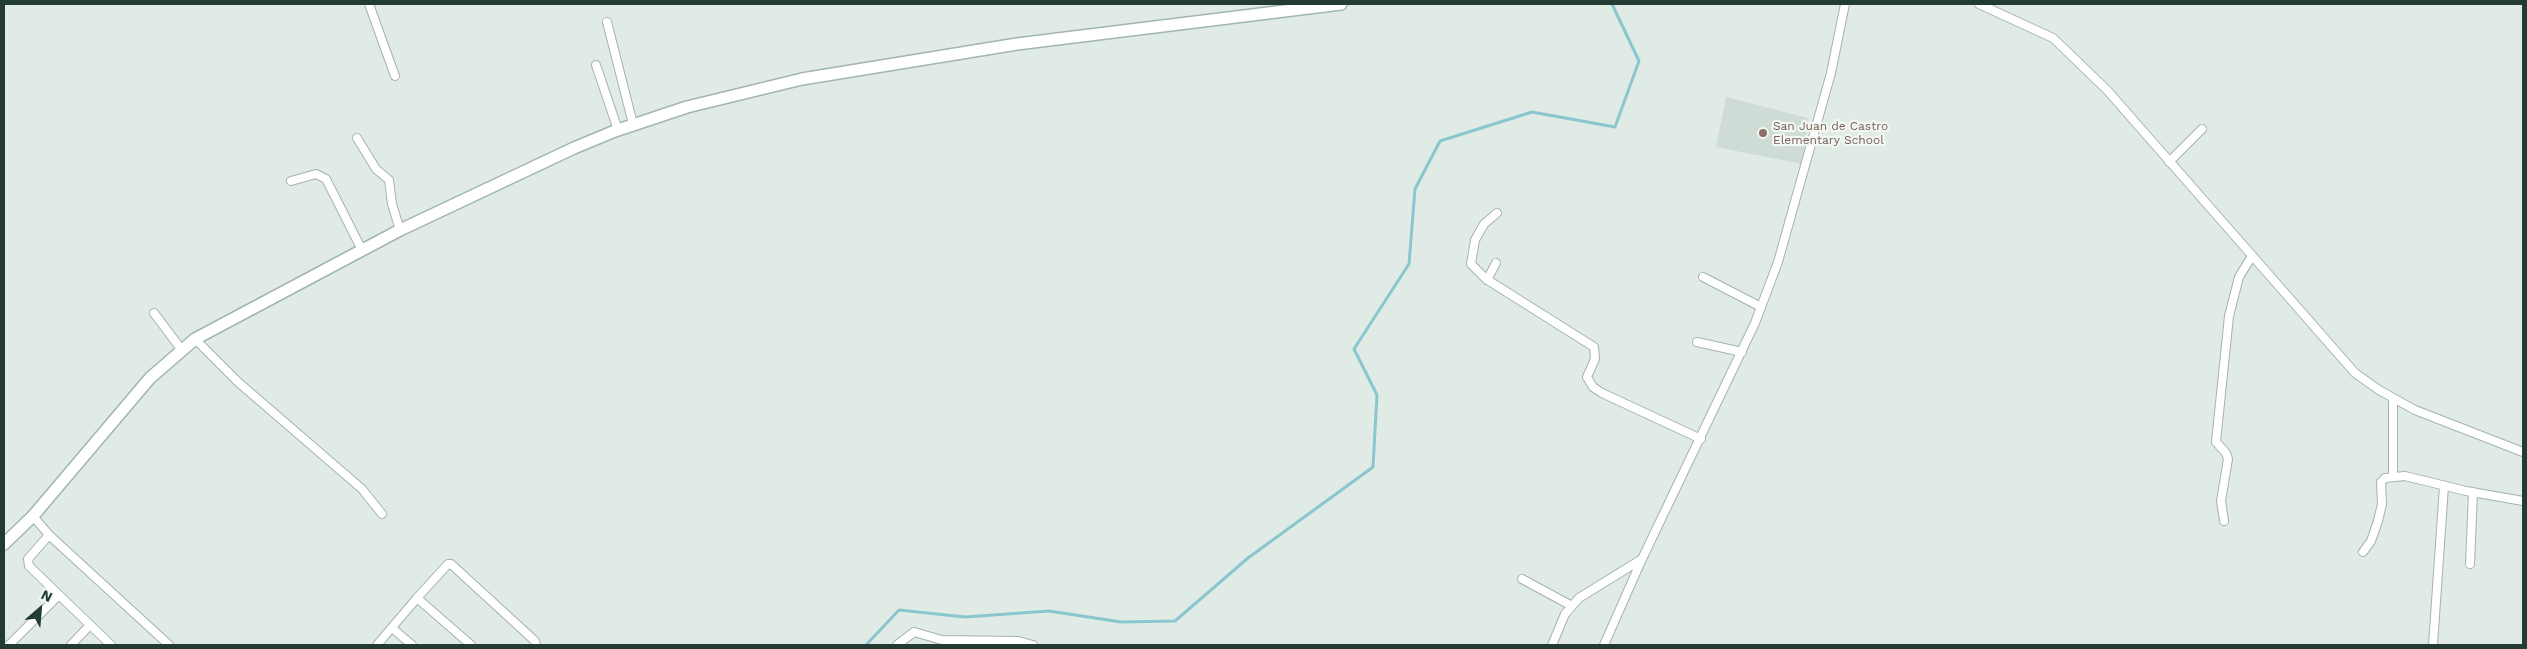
<!DOCTYPE html>
<style>
body{margin:0}
#map{position:relative;width:2527px;height:649px;overflow:hidden;background:#e1ebe6;font-family:"Work Sans",sans-serif}
canvas{display:block}
.frame{position:absolute;inset:0;border:5px solid #223b33;pointer-events:none}
.north{position:absolute;left:15px;top:584px;width:50px;height:50px;-webkit-text-stroke:4px #f1f8f4;paint-order:stroke;rotate:27deg;font-size:14px;font-weight:700;line-height:20px;text-align:center;color:#223b33}
.north::after{content:'';display:block;margin:auto;width:18px;height:22px;background:#223b33;clip-path:polygon(50% 0,100% 100%,50% 72%,0 100%)}
</style>
<div id="map">
<canvas width="2527" height="649"></canvas>
<div class="frame"></div>
<div class="north">N</div>
</div>
<script>
const ctx = document.querySelector('canvas').getContext('2d');
ctx.lineJoin = 'round';
function fillPath(path, color) { ctx.fillStyle = color; ctx.fill(path, 'evenodd'); }
const shape = rows => new Path2D(rows.map(r => 'M' + r).join(''));
function strokePath(path, color, width, dash) { ctx.strokeStyle = color; ctx.lineWidth = width; ctx.lineCap = dash ? 'butt' : 'round'; ctx.setLineDash(dash || []); ctx.stroke(path); }
function drawText(font, color, halo, rows, align = 'center') {
  ctx.font = font + ' "Work Sans",sans-serif'; ctx.lineWidth = 4.5; ctx.setLineDash([]); ctx.textBaseline = 'middle'; ctx.strokeStyle = halo; ctx.fillStyle = color; for (const [text, x, y, turn = 0] of rows) {
    ctx.save(); ctx.translate(x, y); ctx.rotate((+turn || 0) * Math.PI / 180); ctx.textAlign = isNaN(turn) ? turn : align; if (halo) ctx.strokeText(text, 0, 0); ctx.fillText(text, 0, 0); ctx.restore();
  }
}
fillPath(shape([
 [1726,97,1808,118,1802,164,1716,147]
]), '#cfdbd5');
strokePath(shape([
 [866,645,899,610,965,617,1049,611,1121,622,1175,621,1248,558,1373,467,1377,395,1354,349,1409,264,1415,189,1440,141,1532,112,1615,127,1639,61,1612,4]
]), '#8ac6ce', 3);
const street = shape([
 [369,4,395,76],
 [1979,4,2053,38,2107,90,2355,373,2379,390,2415,410,2523,452],
 [607,22,633,124],
 [596,65,618,130],
 [357,138,376,169,389,180,392,204,400,230],
 [2169,162,2202,129],
 [291,181,316,174,326,179,362,250],
 [1497,213,1484,224,1475,240,1471,264,1486,279,1594,347,1595,359,1587,377,1593,387,1602,393,1701,439],
 [1703,277,1761,307],
 [1487,280,1496,263],
 [154,313,181,349],
 [195,339,238,382,362,489,382,514],
 [1697,342,1742,352],
 [2393,476,2393,398],
 [33,516,49,535,169,645],
 [2224,521,2221,501,2228,459,2226,453,2216,442,2229,316,2239,277,2252,256],
 [49,535,28,559,29,566,111,645],
 [2363,552,2371,541,2378,521,2382,504,2381,482,2385,478,2405,476,2466,491,2523,501],
 [2470,564,2473,492],
 [1522,579,1572,606],
 [417,598,471,645],
 [392,628,412,645],
 [9,645,58,596],
 [71,645,90,625],
 [377,645,417,598,448,564,451,564,535,641,536,645],
 [897,645,914,632,942,640,1018,641,1033,645],
 [1552,645,1565,614,1579,598,1642,559],
 [1604,645,1642,559,1755,323,1778,262,1831,73,1845,4],
 [2433,645,2444,486]
]);
const secondary = shape([
 [4,544,33,516,150,378,195,339,400,230,574,148,615,131,687,107,802,79,1017,44,1341,4]
]);
strokePath(street, '#a4b3ad', 10);
strokePath(secondary, '#a0b6ae', 14);
strokePath(street, '#fff', 8);
strokePath(secondary, '#fff', 11);
for (const [x, y, r, color] of [
 [1763,133,5,"#8d6e63"]
]) { const dot = new Path2D(); dot.arc(x, y, r, 0, 2 * Math.PI); ctx.fillStyle = color; ctx.fill(dot); strokePath(dot, '#f1f8f4', 2); }
drawText('12px', '#785e54', '#f1f8f4', [
 ["San Juan de Castro",1773,126],
 ["Elementary School",1773,140]
], 'left');
</script>
